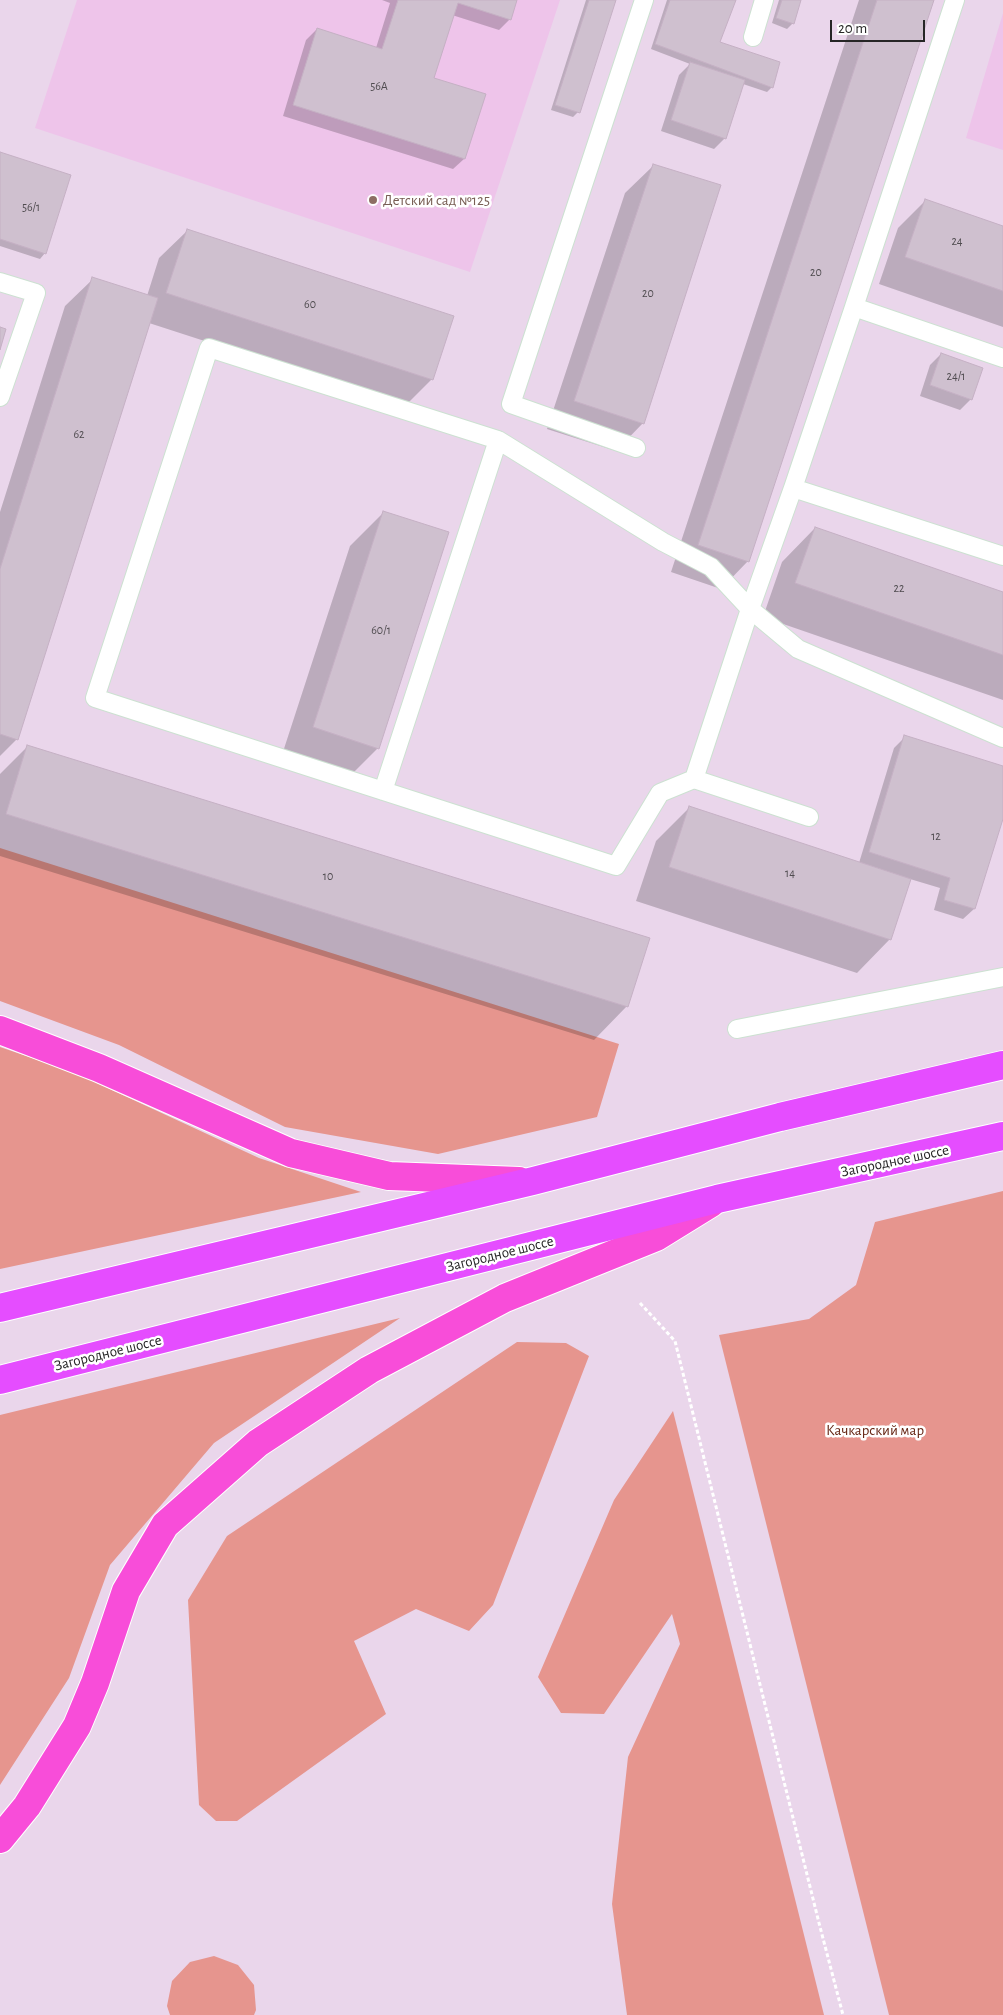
<!DOCTYPE html>
<meta charset="utf-8">
<style>
body{margin:0}
#map{position:relative;width:1003px;height:2015px;overflow:hidden;background:#ead6eb;font-family:"Alegreya Sans",sans-serif}
canvas{display:block}
.scale{position:absolute;left:830px;top:20px;width:95px;height:22px;box-sizing:border-box;border:2px solid #262626;border-top:0;padding-left:6px;font-size:15px;line-height:18px;white-space:nowrap;color:#262626;-webkit-text-stroke:4px #fff;paint-order:stroke}
</style>
<div id="map">
<canvas width="1003" height="2015"></canvas>
<div class="scale">20 m</div>
</div>
<script>
const ctx = document.querySelector('canvas').getContext('2d');
ctx.lineJoin = 'round';
function fillPath(path, color) { ctx.fillStyle = color; ctx.fill(path, 'evenodd'); }
const shape = rows => new Path2D(rows.map(r => 'M' + r).join(''));
function strokePath(path, color, width, dash) { ctx.strokeStyle = color; ctx.lineWidth = width; ctx.lineCap = dash ? 'butt' : 'round'; ctx.setLineDash(dash || []); ctx.stroke(path); }
function drawText(font, color, halo, rows, align = 'center') {
  ctx.font = font + ' "Alegreya Sans",sans-serif'; ctx.lineWidth = 5; ctx.setLineDash([]); ctx.textBaseline = 'middle'; ctx.strokeStyle = halo; ctx.fillStyle = color; for (const [text, x, y, turn = 0] of rows) {
    ctx.save(); ctx.translate(x, y); ctx.rotate((+turn || 0) * Math.PI / 180); ctx.textAlign = isNaN(turn) ? turn : align; if (halo) ctx.strokeText(text, 0, 0); ctx.fillText(text, 0, 0); ctx.restore();
  }
}
fillPath(shape([
 [77,0,560,0,470,272,35,128],
 [1003,13,1003,150,966,138]
]), '#eec4ea');
fillPath(shape([
 [0,848,619,1044,597,1117,438,1154,285,1127,119,1045,0,1001],
 [0,1047,73,1072,259,1158,361,1192,0,1269],
 [1003,1191,1003,2015,889,2015,719,1335,809,1319,856,1285,875,1222],
 [400,1318,214,1443,110,1565,69,1678,0,1785,0,1415],
 [517,1342,566,1343,589,1356,493,1605,469,1631,416,1609,354,1641,386,1714,237,1821,216,1821,199,1805,188,1600,227,1536],
 [673,1411,824,2015,627,2015,612,1904,628,1757,680,1644,672,1614,604,1714,561,1713,538,1677,614,1500],
 [214,1956,238,1965,254,1985,256,2010,254,2015,170,2015,167,2006,172,1981,190,1962]
]), '#e6958e');
fillPath(shape([
 [382,0,516,0,510,19,499,30,452,15,433,79,464,159,453,169,283,116,306,40,317,29,376,48,390,3],
 [586,0,615,0,578,112,573,117,551,110],
 [667,0,735,0,719,43,772,87,767,92,743,84,725,138,714,149,661,131,679,75,690,64,651,49],
 [779,0,800,0,793,23,787,29,772,23],
 [859,0,933,0,748,561,721,589,671,572],
 [0,153,45,253,40,259,0,246],
 [653,166,643,423,616,451,547,429,625,193],
 [926,200,1003,227,1003,327,879,284,898,228],
 [187,231,432,379,405,406,149,323,17,739,0,756,0,512,65,306,93,279,147,296,159,258],
 [941,354,971,399,960,410,920,396,930,365],
 [384,512,378,748,344,782,280,761,350,546],
 [815,528,1003,594,1003,700,763,617,782,562],
 [905,737,1003,767,1003,815,974,909,963,919,934,910,940,888,910,879,890,939,857,973,636,901,656,841,689,808,859,863,894,748],
 [27,747,627,1006,594,1040,0,856,0,774]
]), '#0003');
const building = shape([
 [398,0,517,0,511,20,458,3,434,78,486,94,465,159,293,105,317,28,382,49,398,0],
 [589,0,616,0,580,113,555,105,589,0],
 [670,0,736,0,720,42,780,62,773,88,655,44,670,0],
 [782,0,801,0,794,24,776,18,782,0],
 [877,0,934,0,749,562,698,545,877,0],
 [690,62,745,80,726,139,671,120,690,62],
 [0,152,71,175,46,254,0,239,0,152],
 [653,164,721,185,644,424,574,401,653,164],
 [925,199,1003,226,1003,291,905,257,925,199],
 [187,229,454,316,433,380,166,293,187,229],
 [92,277,158,298,18,740,0,734,0,569,92,277],
 [0,327,6,329,0,350,0,327],
 [941,353,983,368,972,400,930,385,941,353],
 [383,511,449,532,379,749,313,727,383,511],
 [815,527,1003,592,1003,655,795,583,815,527],
 [904,735,1003,766,1003,819,975,909,944,900,950,878,869,852,904,735],
 [27,745,650,938,628,1007,6,814,27,745],
 [689,806,911,879,891,940,669,867,689,806]
]);
fillPath(building, '#cfc0cf');
strokePath(building, '#c5b0c4', 1);
const lane = shape([
 [955,0,854,307,1003,358],
 [753,37,764,0],
 [0,282,36,293,0,397],
 [854,307,793,488,1003,556],
 [636,448,511,404,644,0],
 [793,488,750,609,694,779,809,817],
 [694,779,660,793,616,866,95,698,209,348,498,440,663,542,711,567,750,609,798,649,1003,738],
 [383,791,498,440],
 [737,1029,1003,977]
]);
const primary = shape([
 [0,1030,99,1068,291,1153,389,1176,519,1181],
 [0,1839,27,1806,77,1726,95,1683,126,1591,165,1525,258,1443,369,1370,505,1298,656,1237,711,1203]
]);
const highway = shape([
 [0,1308,533,1181,780,1117,1003,1065],
 [0,1380,717,1199,1003,1136]
]);
strokePath(lane, '#cce1d1', 20);
strokePath(primary, '#fff', 30);
strokePath(highway, '#fff', 30);
strokePath(shape([
 [640,1303,675,1341,819,1923,843,2015]
]), '#fff', 3, [4, 2.5]);
strokePath(lane, '#fff', 18);
strokePath(primary, '#f84dd9', 28);
strokePath(highway, '#e54dff', 28);
for (const [x, y, r, color] of [
 [373,200,5,"#8d6e63"]
]) { const dot = new Path2D(); dot.arc(x, y, r, 0, 2 * Math.PI); ctx.fillStyle = color; ctx.fill(dot); strokePath(dot, '#fff', 2); }
drawText('12px', '#504c50', null, [
 ["56А",379,86],
 ["56/1",31,207],
 ["24",957,241],
 ["20",816,272],
 ["20",648,293],
 ["60",310,304],
 ["24/1",956,376],
 ["62",79,434],
 ["22",899,588],
 ["60/1",381,630],
 ["12",936,836],
 ["14",790,873],
 ["10",328,876]
]);
drawText('15px', '#785e54', '#fff', [
 ["Детский сад №125",383,200]
], 'left');
drawText('15px', '#262626', '#fff', [
 ["Загородное шоссе",895,1161,-12],
 ["Загородное шоссе",500,1254,-14],
 ["Загородное шоссе",108,1353,-14]
]);
drawText('15px', '#662614', '#fff', [
 ["Качкарский мар",875,1430]
]);
</script>
